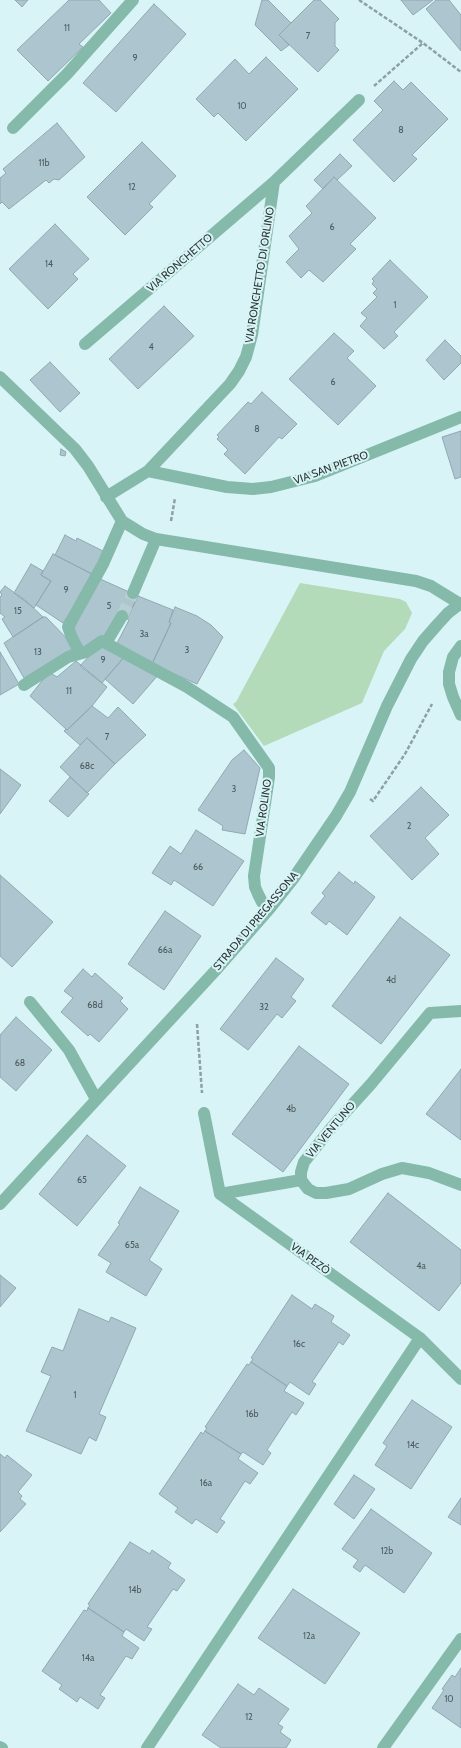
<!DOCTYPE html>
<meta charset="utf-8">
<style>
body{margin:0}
canvas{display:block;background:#d8f4f6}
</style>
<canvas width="461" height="1748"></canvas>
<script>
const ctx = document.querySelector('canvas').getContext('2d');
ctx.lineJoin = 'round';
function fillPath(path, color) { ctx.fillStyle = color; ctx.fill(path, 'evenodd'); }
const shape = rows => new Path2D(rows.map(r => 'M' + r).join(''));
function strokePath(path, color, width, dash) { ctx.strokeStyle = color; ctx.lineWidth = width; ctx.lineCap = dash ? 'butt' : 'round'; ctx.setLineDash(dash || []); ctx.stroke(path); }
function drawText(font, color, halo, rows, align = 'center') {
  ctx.font = font + ' Cabin,sans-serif'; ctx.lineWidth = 4; ctx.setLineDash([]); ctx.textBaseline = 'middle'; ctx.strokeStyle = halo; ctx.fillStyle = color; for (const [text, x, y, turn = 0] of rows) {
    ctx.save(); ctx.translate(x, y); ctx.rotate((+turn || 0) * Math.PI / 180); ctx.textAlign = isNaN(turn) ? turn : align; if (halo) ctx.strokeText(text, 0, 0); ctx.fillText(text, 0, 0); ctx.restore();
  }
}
fillPath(shape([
 [300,583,400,599,406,602,412,613,405,629,384,651,362,703,264,746,233,704,236,702]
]), '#b3dab9');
const building = shape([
 [15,0,28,0,22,7,15,0],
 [69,0,99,0,111,13,79,44,83,47,48,81,17,50,69,0],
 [262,0,268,0,291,23,279,35,289,45,281,51,255,25,262,0],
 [314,0,320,0,339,19,335,23,335,46,339,50,318,72,279,35,314,0],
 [401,0,433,0,413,15,401,0],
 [436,0,449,0,461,15,461,51,426,9,436,0],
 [154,4,186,34,116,112,83,83,154,4],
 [266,57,298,89,246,141,218,113,214,117,196,99,235,59,249,74,266,57],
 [394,81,403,90,411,82,448,119,412,155,417,159,394,182,353,140,383,110,374,101,394,81],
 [57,123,85,157,59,180,54,179,49,183,46,180,9,209,2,202,0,204,0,178,6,173,3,169,57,123],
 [142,142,176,176,149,204,153,207,125,235,87,197,142,142],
 [340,154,352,166,337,180,334,177,323,189,314,180,340,154],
 [334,177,376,218,350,244,356,249,323,282,309,270,301,278,286,262,299,249,289,236,312,213,306,206,334,177],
 [55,224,89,259,73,274,78,279,48,309,9,269,55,224],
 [390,260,428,297,394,332,398,336,384,349,360,326,367,318,361,313,377,297,373,293,377,289,372,284,374,281,372,279,390,260],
 [164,306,194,336,138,389,109,359,164,306],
 [334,333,354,351,347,358,376,386,338,425,289,379,334,333],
 [445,340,461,356,461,363,444,380,426,360,445,340],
 [50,362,80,393,60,412,30,380,50,362],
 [262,392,297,424,282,439,279,437,245,474,224,454,228,450,217,439,219,437,217,435,248,402,251,404,262,392],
 [461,431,461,477,455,479,442,437,461,431],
 [61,449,66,452,65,456,60,455,61,449],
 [65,535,76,541,77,538,105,552,94,575,55,555,65,535],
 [53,554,94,575,80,598,63,623,36,605,51,581,41,575,53,554],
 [31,564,43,571,41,575,51,581,34,608,14,593,31,564],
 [98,578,138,596,127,619,84,651,73,630,98,578],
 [5,586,26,601,43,617,13,637,2,619,5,617,0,613,0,597,2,595,0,592,5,586],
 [138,596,173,610,169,622,171,623,152,664,116,645,129,620,127,619,138,596],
 [175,607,197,616,211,625,223,637,197,684,152,664,171,623,169,622,175,607],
 [43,617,46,617,75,647,24,678,4,643,43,617],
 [101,643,126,655,102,683,80,666,101,643],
 [0,652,19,684,0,695,0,652],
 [126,655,159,674,133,704,105,679,126,655],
 [76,661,107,687,92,706,67,730,30,696,49,672,57,677,76,661],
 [92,706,108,718,118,707,146,735,115,764,87,738,80,745,64,731,66,729,67,730,92,706],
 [87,738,115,764,87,793,60,767,87,738],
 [244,750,260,768,245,834,222,830,223,826,198,810,232,760,244,750],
 [0,769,21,785,0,814,0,769],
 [70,777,89,794,68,817,49,801,70,777],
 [421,787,449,815,425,838,439,854,412,880,370,836,421,787],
 [196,830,244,861,213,906,174,880,171,885,152,873,170,846,181,854,196,830],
 [339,872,354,884,355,881,375,897,347,935,329,921,326,925,311,913,325,896,322,893,339,872],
 [0,875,53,922,12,967,0,956,0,875],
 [165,911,201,936,164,990,128,964,165,911],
 [400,917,450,955,381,1044,332,1006,400,917],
 [276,958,304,979,291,997,296,1001,282,1018,277,1014,248,1050,220,1029,276,958],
 [83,969,92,977,95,973,123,998,120,1001,128,1009,99,1042,90,1034,88,1036,61,1012,73,998,64,991,83,969],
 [16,1017,52,1050,16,1091,0,1077,0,1035,16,1017],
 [299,1046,349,1084,283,1172,232,1134,299,1046],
 [461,1069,461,1140,426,1114,461,1069],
 [87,1135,126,1166,77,1226,39,1194,87,1135],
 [140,1187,179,1211,149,1260,162,1269,146,1296,106,1272,111,1263,98,1255,120,1224,118,1223,140,1187],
 [388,1193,461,1250,461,1283,439,1311,350,1242,388,1193],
 [0,1275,16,1288,0,1307,0,1275],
 [292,1295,312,1309,315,1304,334,1316,331,1322,350,1335,343,1345,339,1342,312,1382,316,1384,309,1395,290,1382,287,1386,251,1362,253,1359,251,1358,292,1295],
 [79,1309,109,1322,111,1317,136,1328,99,1414,106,1417,96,1441,89,1437,81,1454,26,1431,51,1376,41,1372,52,1347,63,1351,79,1309],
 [251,1362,287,1386,284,1391,304,1403,296,1415,292,1412,267,1450,271,1453,263,1465,243,1452,241,1454,205,1431,207,1428,205,1427,247,1364,249,1365,251,1362],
 [412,1400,452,1427,411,1489,375,1465,387,1446,383,1443,412,1400],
 [205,1431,241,1454,238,1459,258,1473,250,1484,245,1481,220,1519,225,1522,217,1533,196,1519,192,1524,175,1512,178,1508,159,1494,201,1432,203,1434,205,1431],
 [0,1454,5,1458,7,1455,32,1475,18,1492,22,1496,20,1499,26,1504,0,1532,0,1454],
 [354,1475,375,1489,354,1519,334,1504,354,1475],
 [461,1498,461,1525,448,1517,461,1498],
 [371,1509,432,1553,404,1593,365,1565,360,1572,353,1567,358,1560,342,1549,371,1509],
 [130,1542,150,1554,152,1550,171,1563,168,1568,185,1580,177,1591,173,1589,147,1627,152,1629,144,1641,126,1629,124,1632,88,1608,90,1605,88,1604,130,1542],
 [293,1589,360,1633,325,1684,258,1638,293,1589],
 [88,1608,124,1632,122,1636,139,1648,132,1659,126,1656,100,1695,105,1698,98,1709,80,1697,77,1702,59,1689,62,1685,42,1671,84,1610,87,1611,88,1608],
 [461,1668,461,1728,432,1708,444,1690,442,1689,452,1675,455,1677,461,1668],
 [238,1684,254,1695,259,1688,289,1709,278,1724,283,1727,280,1732,291,1740,286,1748,221,1748,202,1735,238,1684]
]);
fillPath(building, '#adc5cf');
strokePath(building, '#91a8b2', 1);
strokePath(shape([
 [122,616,133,593]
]), '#b6cfd0', 12, [12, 6]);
strokePath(shape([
 [359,0,423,43,461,72],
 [374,86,423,43],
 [171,521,175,498],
 [370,799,373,801,405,754,432,704],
 [197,1024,202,1093]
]), '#8da1a3', 2.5, [4, 2]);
strokePath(shape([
 [13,128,67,74,133,0],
 [85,344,274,182],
 [0,377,75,449,88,466,122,521,143,534,156,539,416,581,431,586,460,604],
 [148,471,227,487,253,489,271,487,315,476,461,417],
 [106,497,148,471,230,384,239,371,246,357,252,335,274,182,359,100],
 [133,593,156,539],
 [106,643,122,616],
 [461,646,453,657,449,672,449,684,453,697,461,715],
 [80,653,72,638,68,627,103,564,122,521],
 [24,685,68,657,86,652,102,641,187,687,233,717,269,768,269,777,254,876,255,887,258,894,262,902,270,908],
 [30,1002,69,1050,96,1099],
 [461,1011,430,1013,371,1084,332,1127,304,1162,301,1172,301,1180,308,1189,316,1193,326,1193,349,1189,382,1174,402,1168,429,1173,461,1185],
 [204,1113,220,1194,420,1338,461,1379],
 [220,1194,301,1180],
 [0,1204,215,971,270,908,293,879,336,816,350,792,387,706,411,659,423,641,437,625,448,613,461,603],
 [0,1747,2,1748],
 [147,1748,420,1338],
 [383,1748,461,1639]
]), '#85baab', 12);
drawText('9px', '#4e5c5f', null, [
 ["11",67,28],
 ["7",308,36],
 ["9",135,58],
 ["10",242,106],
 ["8",401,130],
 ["11b",44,163],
 ["12",132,187],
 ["6",332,227],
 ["14",49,264],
 ["1",395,305],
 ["4",151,347],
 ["6",333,382],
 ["8",257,429],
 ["9",66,590],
 ["5",109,606],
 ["15",18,611],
 ["3a",144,634],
 ["3",187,650],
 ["13",38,652],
 ["9",103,660],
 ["11",69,691],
 ["7",107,737],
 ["68c",87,766],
 ["3",234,789],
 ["2",409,826],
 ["66",198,867],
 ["66a",165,950],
 ["4d",391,980],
 ["68d",95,1005],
 ["32",264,1007],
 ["68",20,1063],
 ["4b",291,1109],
 ["65",82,1180],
 ["65a",132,1245],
 ["4a",421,1266],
 ["16c",299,1344],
 ["1",75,1395],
 ["16b",252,1414],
 ["14c",413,1445],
 ["16a",206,1483],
 ["12b",387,1551],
 ["14b",135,1590],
 ["12a",309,1636],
 ["14a",88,1658],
 ["10",449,1699],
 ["12",249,1717]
]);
drawText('11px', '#2e393a', '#d8f4f6', [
 ["VIA RONCHETTO",180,263,-41],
 ["VIA RONCHETTO DI ORLINO",260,275,-81],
 ["VIA SAN PIETRO",331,468,-20],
 ["VIA ROLINO",264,808,-82],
 ["STRADA DI PREGASSONA",256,921,-50],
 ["VIA VENTUNO",331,1130,-50],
 ["VIA PEZÒ",310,1259,36]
]);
</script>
